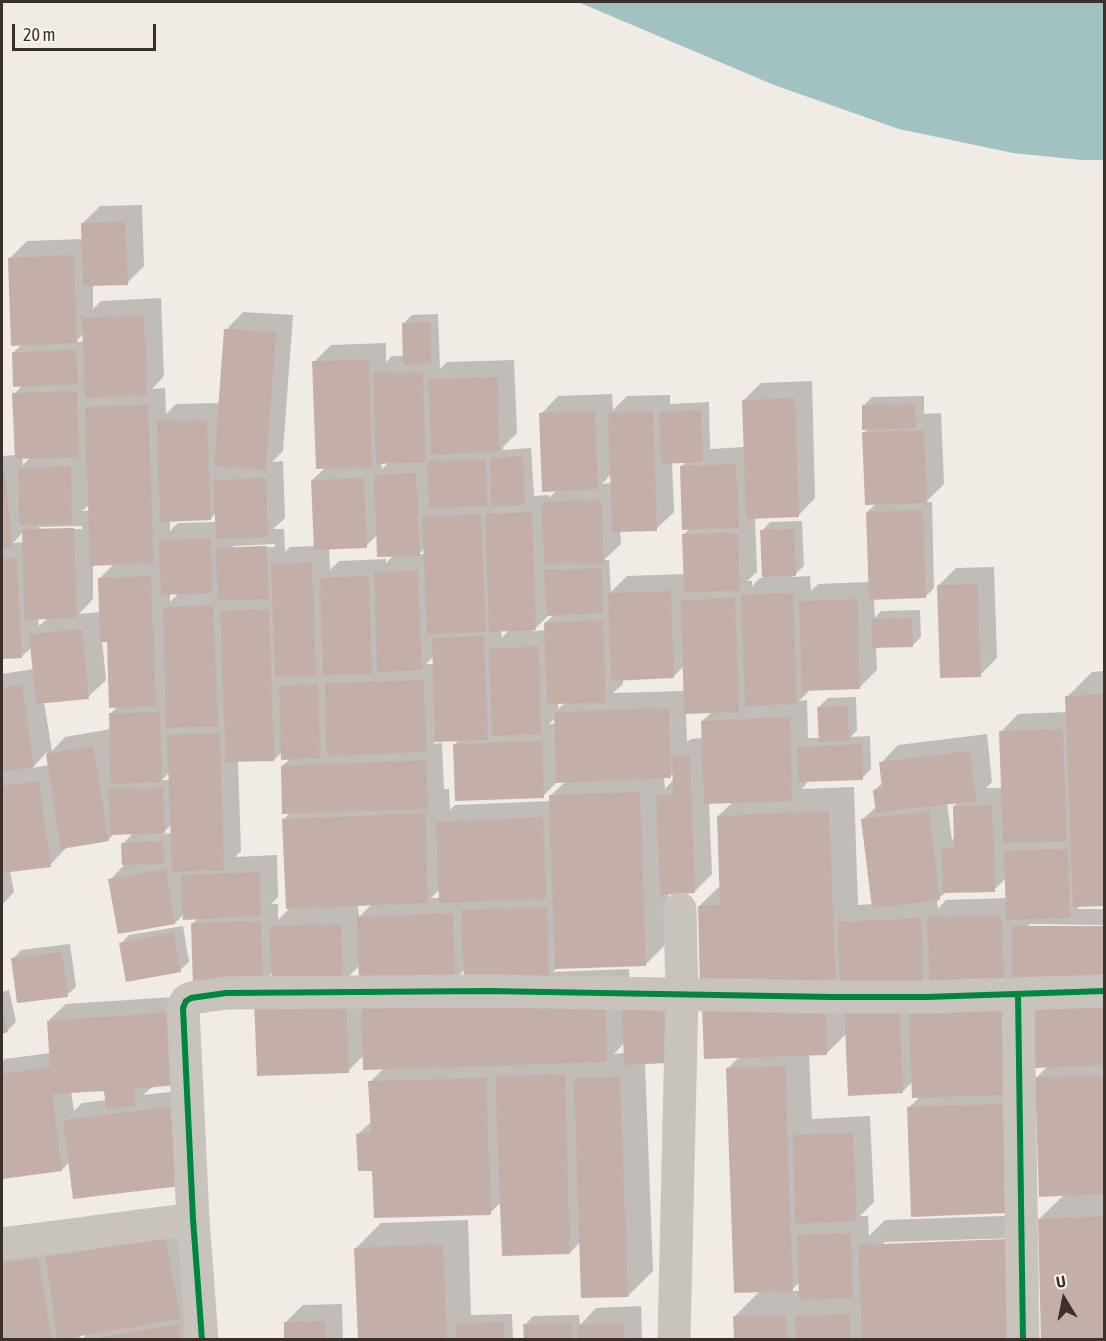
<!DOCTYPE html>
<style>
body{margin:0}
#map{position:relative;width:1106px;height:1341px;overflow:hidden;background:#f0ebe5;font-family:"Asap Condensed",sans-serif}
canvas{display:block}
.frame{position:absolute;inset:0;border:3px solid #3b302b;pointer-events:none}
.north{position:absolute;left:1034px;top:1269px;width:60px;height:60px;-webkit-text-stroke:4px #fbf5ee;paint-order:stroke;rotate:350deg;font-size:16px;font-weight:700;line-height:24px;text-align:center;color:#3b302b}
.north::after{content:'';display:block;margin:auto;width:21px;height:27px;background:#3b302b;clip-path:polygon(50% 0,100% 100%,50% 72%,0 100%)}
.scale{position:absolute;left:12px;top:24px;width:144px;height:27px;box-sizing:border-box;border:3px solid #3b302b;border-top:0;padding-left:8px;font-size:18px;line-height:21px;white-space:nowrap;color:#3b302b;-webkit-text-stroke:4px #fbf5ee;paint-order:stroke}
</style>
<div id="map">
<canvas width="1106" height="1341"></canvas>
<div class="frame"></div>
<div class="north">U</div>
<div class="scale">20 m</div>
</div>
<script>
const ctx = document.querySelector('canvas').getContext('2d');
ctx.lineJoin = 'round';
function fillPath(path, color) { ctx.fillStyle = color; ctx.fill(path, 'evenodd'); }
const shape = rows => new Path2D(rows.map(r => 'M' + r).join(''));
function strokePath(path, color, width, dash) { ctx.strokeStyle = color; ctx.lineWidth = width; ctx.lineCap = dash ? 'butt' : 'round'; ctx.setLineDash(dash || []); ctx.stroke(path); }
fillPath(shape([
 [578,2,1104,2,1104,160,1081,160,1013,153,899,129,774,85]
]), '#a1c2c1');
fillPath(shape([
 [142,205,144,266,127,283,93,284,93,309,101,301,161,298,164,376,152,389,165,388,166,414,176,404,220,403,226,330,243,312,293,315,283,451,272,462,283,461,285,518,273,529,284,529,285,552,290,547,315,546,312,480,325,468,314,362,331,345,386,343,386,362,392,356,404,356,404,323,412,315,438,314,440,369,447,362,514,360,517,433,503,447,503,450,531,448,534,496,549,495,549,498,557,490,541,414,558,396,612,394,613,410,627,396,670,395,670,404,709,402,710,449,745,447,744,400,761,383,812,381,815,498,798,516,755,517,757,572,747,581,752,581,752,586,760,578,763,578,762,531,770,522,802,521,804,566,792,577,810,576,811,591,818,584,870,582,867,512,877,503,864,433,869,428,863,406,872,397,924,396,924,414,941,413,944,484,926,502,932,502,934,588,925,597,874,599,875,618,881,611,920,610,921,637,913,645,876,647,877,670,859,688,810,690,799,701,807,700,808,738,820,738,819,707,828,698,856,697,857,730,851,737,870,736,871,769,862,778,809,780,802,789,854,787,858,905,873,904,863,819,877,806,875,790,883,782,881,763,898,745,987,734,992,782,986,788,1003,788,1001,732,1018,714,1067,712,1067,697,1092,672,1104,671,1104,904,1081,905,1077,909,1104,909,1104,925,1029,924,1029,927,1104,928,1104,977,1015,977,1033,1187,908,1108,920,1097,913,1081,902,1092,847,1033,827,1053,809,1054,812,1119,870,1116,874,1202,860,1216,868,1216,869,1236,885,1220,1032,1215,1036,1340,735,1340,734,1317,760,1291,728,1068,740,1056,699,906,721,885,718,816,733,802,709,803,712,874,694,892,668,893,670,940,645,965,557,968,553,972,629,969,630,992,645,1063,653,1271,628,1296,580,1242,570,1253,501,1202,490,1213,373,1169,358,1134,372,1121,370,1082,384,1068,364,1055,348,1071,273,982,273,972,262,983,192,924,198,918,184,914,175,923,110,880,126,863,123,844,133,833,114,834,108,840,68,846,50,865,10,871,14,892,2,905,2,774,6,770,2,770,2,674,34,669,32,647,22,656,2,658,2,456,16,455,14,394,23,385,13,353,22,344,10,258,27,241,83,239,82,224,100,206],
 [84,333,84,341,76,342],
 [22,457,31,457,23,465],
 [687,461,681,467,691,528,683,535,685,574,627,576,611,592,609,560,604,560,621,544,620,530,656,529,674,512,672,462],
 [389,462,382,469,381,463],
 [611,474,611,483,602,484],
 [90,504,90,511,82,511],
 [216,513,216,522,178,523,170,531,170,520,210,519],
 [82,526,82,529,39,530,39,527],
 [23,532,24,542,13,543],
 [377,535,394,555,386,563,386,559,339,561,330,570,329,548,366,546],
 [275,544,275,547,233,549,233,546],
 [425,548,425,554,419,554],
 [115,563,99,579,101,612,79,614,93,599,93,564],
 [179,593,170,602,170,594],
 [550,614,555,614,545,623,545,630,533,631],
 [38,618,48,618,39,626],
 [510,629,502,638,501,630],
 [102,640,108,641,118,706,110,714,111,729,65,737,52,751,44,702,88,697,106,680],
 [434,656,434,664,426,664],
 [684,666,685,691,613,693,623,684,623,679,673,677],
 [558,702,566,702,558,709],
 [686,712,712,712,702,721,703,738,691,739,687,742],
 [555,718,556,724,549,724],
 [460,739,454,745,543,796,558,781,566,781,550,796,551,801,455,805,450,810,449,789,444,789,442,743,433,744,436,740],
 [283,751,291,758,282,766,291,812,284,819,291,907,278,920,278,904,271,904,278,897,277,855,235,857,241,851,238,760,274,760],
 [47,752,49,765,32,768],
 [170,772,170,780,162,780],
 [674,773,674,779,665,789,664,777,670,776],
 [959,801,954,806,956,836,952,840,947,803],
 [172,824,172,833,162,834],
 [1006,878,1007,898,946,900,938,909,937,899,947,892,994,890],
 [440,889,441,898,431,898],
 [372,904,359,917,358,905],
 [360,965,361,979,346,979],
 [465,969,465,975,458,976],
 [625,1042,625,1053,614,1054],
 [1015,1238,1015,1241,884,1245,884,1242],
 [800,1282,800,1291,790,1291],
 [994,567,997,658,980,675,938,586,956,568],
 [183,926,189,962,180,970,121,944,129,935],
 [70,944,76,987,67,995,13,959,21,950],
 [1104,984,1104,1340,1043,1340,1039,1219,1065,1194,1036,1078,1048,1066],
 [9,990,16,1022,7,1031,2,1032,2,992],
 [189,996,152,1087,143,1095,187,1090,197,1167,70,1161,62,1170,2,1178,2,1063,5,1059,50,1053,48,1021,66,1004],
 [106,1089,107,1100,82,1103,74,1111,71,1091],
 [468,1220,471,1315,512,1314,513,1340,359,1340,356,1248,381,1223],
 [182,1221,210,1340,81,1340,87,1334,80,1335,81,1340,2,1340,2,1243],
 [342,1304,343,1340,286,1340,285,1323,303,1305],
 [641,1306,642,1340,525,1340,525,1325,533,1316,579,1315,580,1325,596,1308]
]), '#0003');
fillPath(shape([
 [125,222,128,285,83,286,81,223],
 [74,255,77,343,11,346,8,258],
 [144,315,147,395,85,398,82,318],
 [430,322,431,364,403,365,402,323],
 [224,329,276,332,266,470,214,466],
 [76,350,78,384,13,387,12,352],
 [369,360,372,467,316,469,312,361],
 [423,372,426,462,376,464,373,373],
 [497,377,500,452,431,455,428,379],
 [77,391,79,457,15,459,12,393],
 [795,398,799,517,746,519,742,400],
 [915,404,916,428,862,430,862,405],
 [148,405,154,563,90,566,85,407],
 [701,410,703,462,661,464,659,412],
 [595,411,598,489,542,492,539,413],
 [653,411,657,531,612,532,608,413],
 [207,420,211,520,160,522,157,421],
 [924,430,927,503,865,505,862,432],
 [523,456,525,505,491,506,490,458],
 [486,459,487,506,429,508,427,461],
 [736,464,739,528,682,530,680,466],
 [71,466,72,524,19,525,18,468],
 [2,471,5,471,12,546,2,547],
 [416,473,420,556,377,557,374,475],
 [266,478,268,537,216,539,213,480],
 [364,478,367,548,314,550,311,480],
 [601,500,604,563,544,564,542,502],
 [923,510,926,598,869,600,866,512],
 [532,512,536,630,489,632,485,514],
 [481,514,486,632,427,634,422,516],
 [74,528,77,618,24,620,22,529],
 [794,529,796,576,762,577,760,530],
 [738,533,740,591,684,592,682,534],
 [211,538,212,593,161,595,159,540],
 [267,546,269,599,218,601,215,548],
 [17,558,22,658,2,659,2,559],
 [312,562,316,677,275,677,271,564],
 [601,568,603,613,547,616,544,570],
 [418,570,422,670,377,672,374,572],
 [151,576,156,706,109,708,107,642,100,642,98,578],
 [369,576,372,674,323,675,320,578],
 [977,584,981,677,940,678,937,585],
 [671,591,674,678,611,681,608,593],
 [793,593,797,704,745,706,741,595],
 [735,598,739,712,684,714,681,600],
 [857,599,860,689,802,691,799,601],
 [213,606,218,726,166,728,163,607],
 [269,609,274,761,226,762,220,611],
 [912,618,913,647,872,648,871,619],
 [603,620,606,703,547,704,544,623],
 [82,629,89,699,36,704,29,634],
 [484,636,488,740,435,742,432,638],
 [539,646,541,734,492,736,489,649],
 [424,680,426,752,327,756,325,683],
 [318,684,320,758,281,760,279,686],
 [22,685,34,767,2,772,2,688],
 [1104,694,1104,906,1073,907,1065,696],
 [848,705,849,741,819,742,817,707],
 [669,708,671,778,556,783,554,712],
 [160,712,162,782,111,784,109,713],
 [790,717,792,801,704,804,701,721],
 [1063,729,1067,841,1003,843,999,731],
 [220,733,224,870,172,872,167,735],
 [542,741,544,798,455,801,453,744],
 [862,744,863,780,799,782,797,747],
 [93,746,109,841,61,849,46,754],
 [970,751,976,801,876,813,873,790,882,788,879,762],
 [690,755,695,893,660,895,656,795,673,794,672,756],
 [426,760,428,809,282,814,281,766],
 [39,781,51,867,2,873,2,786],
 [163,788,165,833,110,835,108,789],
 [640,792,646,966,555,969,549,795],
 [992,805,995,892,943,893,942,848,954,848,953,806],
 [829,811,836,985,700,990,698,906,720,905,717,816],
 [929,811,940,900,872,908,861,819],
 [425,813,428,903,286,909,282,819],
 [543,817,546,899,439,903,436,822],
 [163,841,164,864,122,865,121,843],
 [1068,849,1070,918,1006,920,1004,851],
 [166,869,175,924,118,934,108,879],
 [260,872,261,916,183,920,181,875],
 [547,907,549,977,464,980,461,910],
 [453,913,455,981,359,985,357,917],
 [1001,915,1005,990,930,992,927,917],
 [921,918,923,988,840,992,837,922],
 [261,921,263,984,193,987,191,923],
 [341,924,343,985,272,987,270,926],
 [1012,926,1104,926,1104,979,1012,979],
 [174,933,181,972,126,982,119,943],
 [62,952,68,997,17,1003,11,958],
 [605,994,607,1062,363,1070,361,1003],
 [346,996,349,1073,257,1076,254,999],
 [667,996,669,1063,624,1065,622,998],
 [825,1000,827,1055,704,1059,702,1005],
 [1006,1000,1009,1095,912,1098,909,1003],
 [899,1001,903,1093,848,1096,844,1002],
 [1104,1001,1104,1065,1035,1068,1032,1003],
 [2,1006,8,1032,2,1034],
 [172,1012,177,1085,134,1089,135,1106,106,1108,104,1091,52,1094,62,1171,2,1179,2,1074,50,1067,47,1021],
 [785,1066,793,1291,734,1293,726,1068],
 [565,1074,570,1254,502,1256,495,1076],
 [1104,1075,1104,1194,1039,1197,1035,1077],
 [620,1077,628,1297,581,1298,574,1078],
 [486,1078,491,1215,374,1218,372,1171,358,1171,356,1134,371,1133,368,1081],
 [1005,1104,1008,1213,911,1217,907,1107],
 [170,1107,180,1186,73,1199,63,1120],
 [853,1133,857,1221,795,1224,793,1135],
 [1104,1216,1104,1340,1041,1340,1038,1219],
 [851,1233,853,1298,799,1300,797,1235],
 [165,1238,181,1319,57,1340,46,1257],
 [1007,1239,1011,1340,862,1340,858,1245],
 [443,1244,447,1340,358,1340,354,1248],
 [38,1257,52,1340,2,1340,2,1263],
 [849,1314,850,1340,796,1340,795,1316],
 [786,1315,787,1340,734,1340,733,1316],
 [325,1321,326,1340,284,1340,284,1322],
 [504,1322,505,1340,456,1340,456,1324],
 [571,1323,572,1340,524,1340,523,1324],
 [624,1323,625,1340,578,1340,577,1325],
 [178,1324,181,1340,97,1340,97,1338]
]), '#c3afa7');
strokePath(shape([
 [1018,994,1023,1340],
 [2,1244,193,1219],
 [202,1340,193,1219,183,1008,186,1001,191,998,226,993,488,991,832,997,926,997,1104,991],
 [674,1340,682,994,680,909]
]), '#c9c3be', 33);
strokePath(shape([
 [1018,994,1023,1340],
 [202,1340,193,1219,183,1008,186,1001,191,998,226,993,488,991,832,997,926,997,1104,991]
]), '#00873e', 6);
</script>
